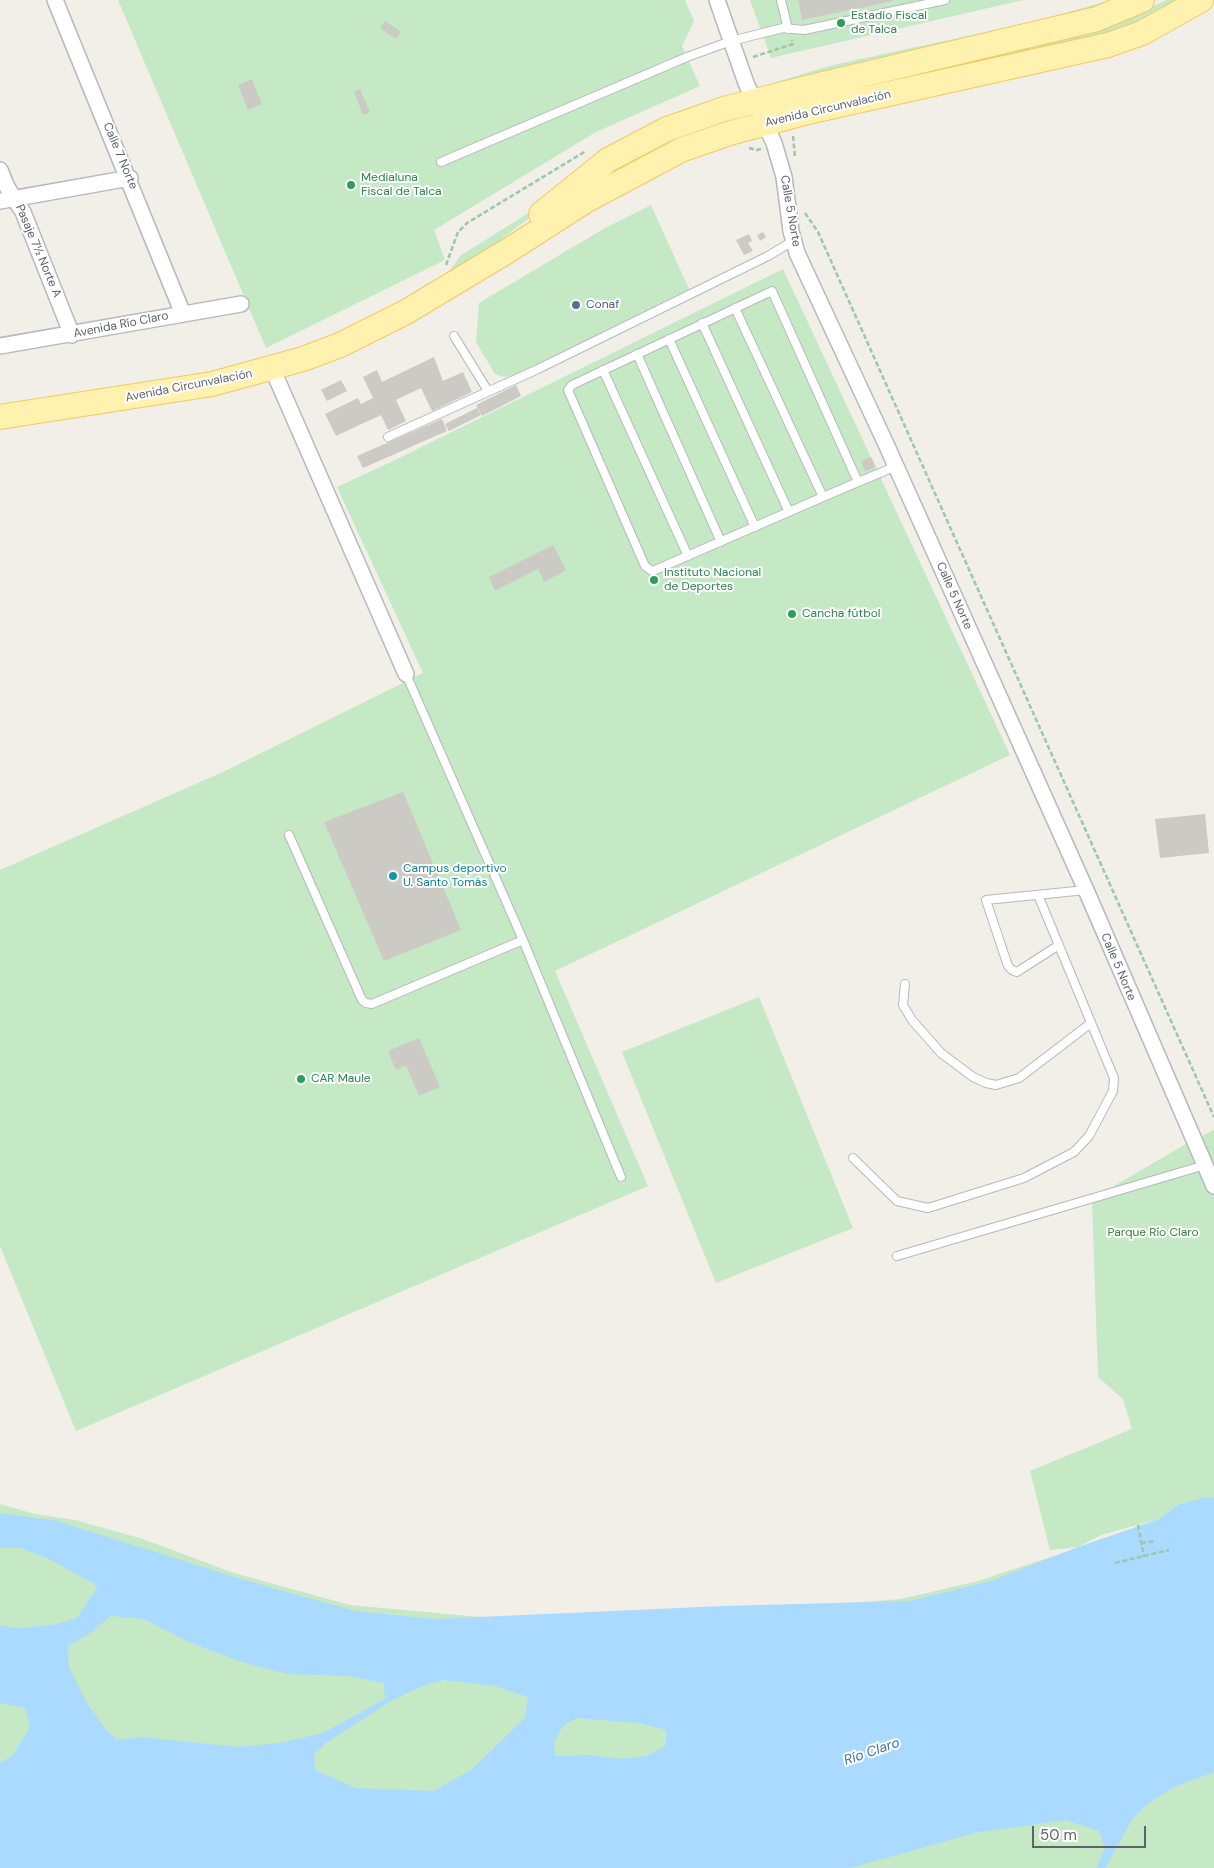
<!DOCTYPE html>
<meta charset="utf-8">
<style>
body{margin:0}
#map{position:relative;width:1214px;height:1868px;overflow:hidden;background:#f1efe8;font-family:"DM Sans",sans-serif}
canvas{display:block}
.scale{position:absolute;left:1032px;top:1826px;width:114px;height:22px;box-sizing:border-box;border:2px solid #5f6368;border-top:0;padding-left:6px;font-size:15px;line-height:18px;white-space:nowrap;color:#5f6368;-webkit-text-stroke:4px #fff;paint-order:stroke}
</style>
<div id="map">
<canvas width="1214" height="1868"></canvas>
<div class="scale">50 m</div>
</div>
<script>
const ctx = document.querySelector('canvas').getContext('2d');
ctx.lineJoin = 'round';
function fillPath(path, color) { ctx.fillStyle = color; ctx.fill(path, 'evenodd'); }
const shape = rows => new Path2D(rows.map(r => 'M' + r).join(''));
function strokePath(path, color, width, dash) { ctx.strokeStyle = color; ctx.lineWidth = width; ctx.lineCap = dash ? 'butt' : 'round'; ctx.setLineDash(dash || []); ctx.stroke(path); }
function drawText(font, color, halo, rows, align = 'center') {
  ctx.font = font + ' "DM Sans",sans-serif'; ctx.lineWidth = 4; ctx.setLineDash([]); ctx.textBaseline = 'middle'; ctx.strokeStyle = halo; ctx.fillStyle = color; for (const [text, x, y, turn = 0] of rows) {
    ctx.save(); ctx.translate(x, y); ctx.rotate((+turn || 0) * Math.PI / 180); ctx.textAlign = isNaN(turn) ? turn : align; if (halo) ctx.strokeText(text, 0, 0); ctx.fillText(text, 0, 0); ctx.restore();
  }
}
fillPath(shape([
 [118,0,685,0,694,21,682,46,700,86,596,132,434,230,445,260,266,348],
 [750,0,1023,0,771,58],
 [1111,0,1121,0,1108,5,766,85,833,65,1037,21],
 [1167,0,1188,0,1137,27,784,107,913,76,959,62,1114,24],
 [651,205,689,289,515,375,504,377,495,374,476,342,479,303,605,228],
 [530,212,532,216,451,277,448,273,460,256],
 [783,269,1010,755,555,971,648,1186,76,1431,0,1246,0,870,223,772,423,673,337,487,391,462],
 [759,997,853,1228,716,1283,622,1052],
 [1214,1130,1214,1510,1170,1516,1101,1535,1078,1547,1050,1550,1030,1471,1132,1429,1123,1399,1098,1377,1092,1199,1184,1145],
 [0,1504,35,1514,75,1520,143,1539,234,1573,350,1605,480,1617,630,1620,901,1599,978,1581,1084,1546,1214,1513,1214,1868,0,1868]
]), '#c5e8c5');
fillPath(shape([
 [1207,1497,1214,1498,1214,1772,1176,1786,1147,1804,1132,1820,1105,1868,1096,1868,1105,1849,1099,1831,1065,1820,975,1833,850,1868,0,1868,0,1763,13,1755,30,1727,25,1708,0,1703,0,1625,15,1628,52,1625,77,1618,98,1586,47,1558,20,1548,0,1548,0,1513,57,1521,241,1579,355,1611,435,1619,723,1606,910,1601,991,1581,1078,1547,1159,1519,1178,1505],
 [111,1616,144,1619,189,1642,242,1662,287,1674,349,1676,384,1683,385,1699,323,1733,280,1743,237,1747,141,1737,117,1740,106,1730,89,1706,69,1668,68,1646,86,1636],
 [444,1680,495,1686,528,1697,525,1718,471,1770,434,1791,356,1788,315,1770,314,1754,327,1742,393,1700,422,1686],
 [577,1718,639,1723,666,1730,666,1745,647,1756,620,1759,590,1755,555,1756,554,1742,563,1726]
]), '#aadaff');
fillPath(shape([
 [798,0,893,0,893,1,802,20],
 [385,21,401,32,396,39,380,28],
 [252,79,262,104,248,110,238,85],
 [360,89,370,112,363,115,354,92],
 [763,232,766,237,760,241,757,235],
 [749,234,752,241,748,243,753,251,744,255,736,240],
 [434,357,443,381,463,372,472,392,432,411,421,388,396,400,406,421,388,430,381,415,336,436,325,414,358,398,361,404,373,398,363,377,377,370,382,382],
 [341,380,347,391,327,401,321,390],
 [516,385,521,396,482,416,476,405],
 [477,408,481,415,449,431,445,424],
 [442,419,447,431,363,468,357,456],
 [871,457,876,467,865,471,861,461],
 [553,545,566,570,544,582,538,569,495,591,489,577],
 [403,792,461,930,384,961,324,822],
 [1205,814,1209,853,1160,858,1155,819],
 [419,1038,440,1087,419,1096,406,1065,396,1070,388,1051]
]), '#cccac5');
const lane = shape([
 [781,0,788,29],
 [441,162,687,57,731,41,783,28,804,30,945,0],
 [735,308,823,497],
 [702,323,789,512],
 [454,336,488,391],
 [669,339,755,527],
 [637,354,721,542],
 [603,370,688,556],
 [388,437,538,369,768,256,793,241],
 [858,482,772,291,572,385,568,390,645,566,652,571,655,570,823,497,858,482,880,473,896,466],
 [289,835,362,1000,366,1003,372,1004,523,940,406,674],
 [523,940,621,1177],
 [1059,945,1017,972,1012,970,1008,966,986,900,1086,890],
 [905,984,903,1005,912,1020,941,1053,973,1077,986,1083,996,1085,1019,1078,1091,1023],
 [853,1158,897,1201,928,1208,1024,1178,1074,1152,1089,1136,1113,1091,1114,1078,1038,895],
 [897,1256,1205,1165]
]);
const street = shape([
 [55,0,183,314],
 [717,0,746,83,774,143,784,177,791,231,797,253,886,444,1086,890,1214,1186],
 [0,170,7,187,23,212,72,335],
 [0,201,130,178],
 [0,346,241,304],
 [272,368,406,674]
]);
const primary = shape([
 [541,214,608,160,667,129,724,109,807,88,1097,19,1142,0],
 [0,417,212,384,303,359,340,345,406,312,506,252,587,200,681,150,730,133,812,111,1108,45,1142,33,1201,0]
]);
strokePath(lane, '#b5b8bc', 10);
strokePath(street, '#b5b8bc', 18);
strokePath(primary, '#f2c960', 26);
strokePath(shape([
 [753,57,793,44,792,40],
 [793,136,795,157],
 [749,148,757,150,761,149],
 [805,213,818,232,1214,1117],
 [446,265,458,232,467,223,586,151],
 [1138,1525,1144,1557],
 [1141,1543,1156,1541],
 [1115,1563,1169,1550]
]), '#9cc7a9', 2.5, [5, 2.5]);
strokePath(lane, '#fff', 8);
strokePath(street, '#fff', 15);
strokePath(primary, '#fff2af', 24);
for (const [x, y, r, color] of [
 [841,23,5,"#2e9e5b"],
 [351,185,5,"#2e9e5b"],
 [576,305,5,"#5c6f8a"],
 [654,580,5,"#2e9e5b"],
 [792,614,5,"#2e9e5b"],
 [393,876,5,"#0f9aa8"],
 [301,1079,5,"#2e9e5b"]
]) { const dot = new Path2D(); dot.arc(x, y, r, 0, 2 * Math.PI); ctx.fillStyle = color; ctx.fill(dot); strokePath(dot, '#fff', 2); }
drawText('12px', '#27864d', '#fff', [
 ["Estadio Fiscal",851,16],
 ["de Talca",851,30],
 ["Medialuna",361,178],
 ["Fiscal de Talca",361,192],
 ["Instituto Nacional",664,573],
 ["de Deportes",664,587],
 ["Cancha fútbol",802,614],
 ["CAR Maule",311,1079]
], 'left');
drawText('12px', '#5f6368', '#fff', [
 ["Avenida Circunvalación",828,109,-13],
 ["Calle 7 Norte",120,156,67],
 ["Calle 5 Norte",790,211,80],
 ["Pasaje 7½ Norte A",38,251,67],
 ["Avenida Río Claro",121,325,-11],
 ["Avenida Circunvalación",189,386,-11],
 ["Calle 5 Norte",954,596,66],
 ["Calle 5 Norte",1118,967,67]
]);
drawText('12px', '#4e5e75', '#fff', [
 ["Conaf",586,305]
], 'left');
drawText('12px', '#0d838f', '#fff', [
 ["Campus deportivo",403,869],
 ["U. Santo Tomás",403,883]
], 'left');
drawText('12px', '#348238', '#fff', [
 ["Parque Río Claro",1153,1233]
]);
drawText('italic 14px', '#4174aa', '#fff', [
 ["Río Claro",872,1752,-19]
]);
</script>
